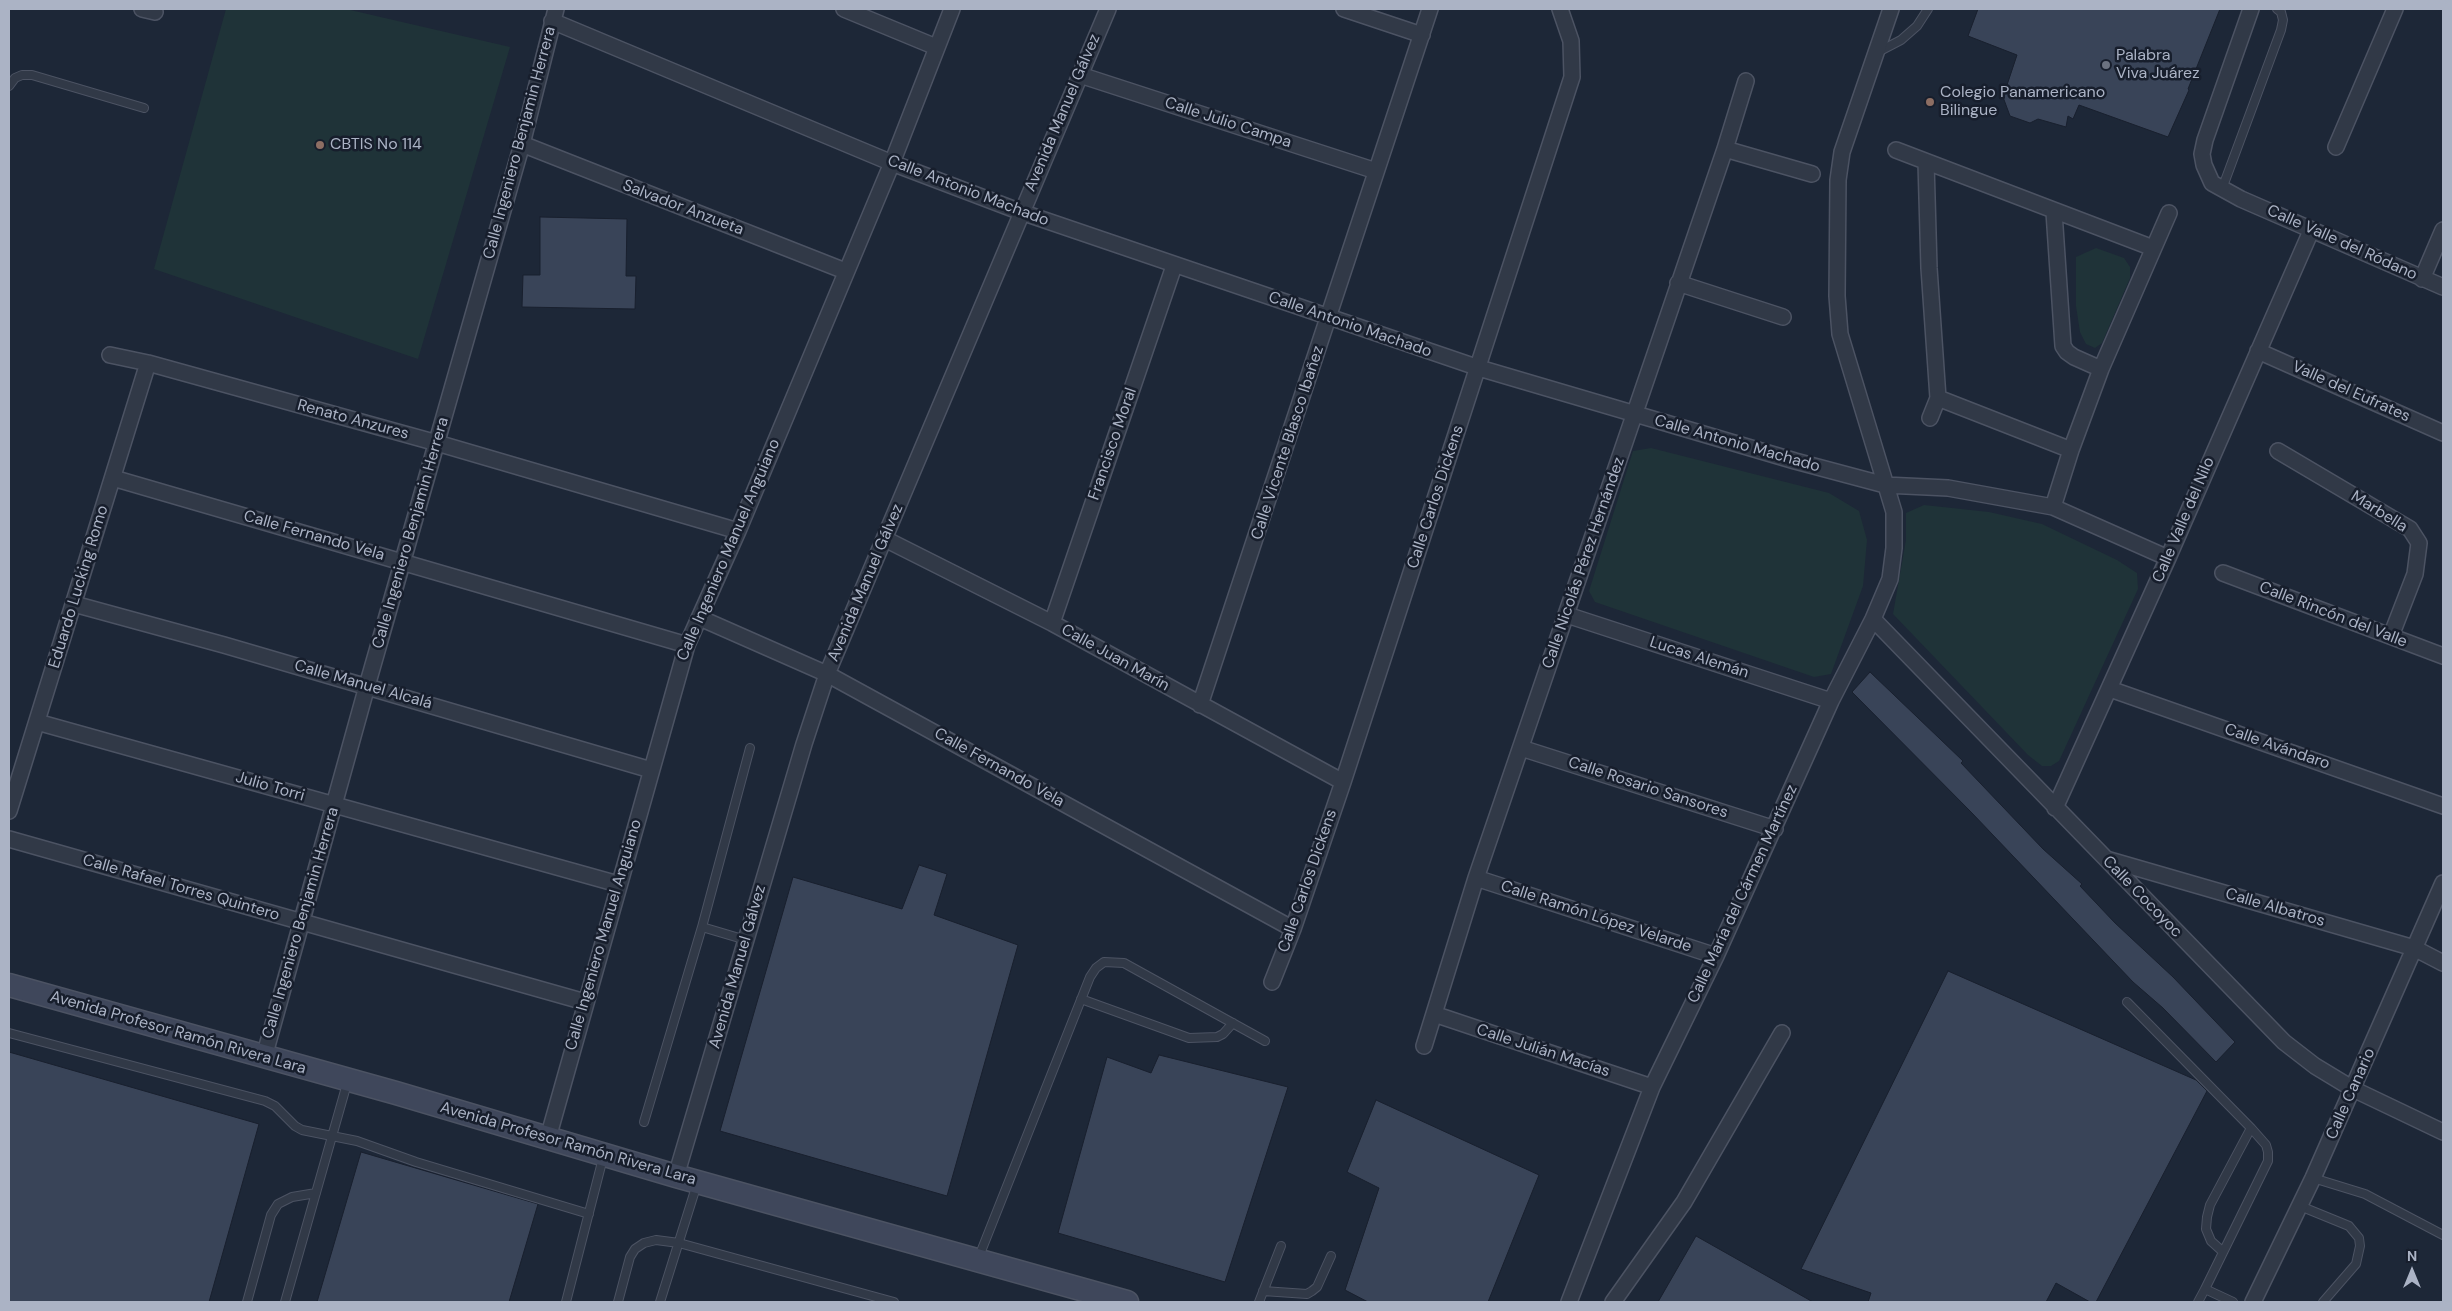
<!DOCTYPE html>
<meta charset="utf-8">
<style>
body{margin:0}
#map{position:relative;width:2452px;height:1311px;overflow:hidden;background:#1d2737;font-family:"DM Sans",sans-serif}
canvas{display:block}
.frame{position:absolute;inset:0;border:10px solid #abb3c5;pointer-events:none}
.north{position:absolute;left:2387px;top:1246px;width:50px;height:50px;-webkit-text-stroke:4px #171e2c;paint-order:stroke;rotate:0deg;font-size:14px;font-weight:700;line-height:20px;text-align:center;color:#abb3c5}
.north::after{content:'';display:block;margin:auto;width:18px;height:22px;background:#abb3c5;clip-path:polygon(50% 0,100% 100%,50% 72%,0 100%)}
</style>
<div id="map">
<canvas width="2452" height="1311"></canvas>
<div class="frame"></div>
<div class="north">N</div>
</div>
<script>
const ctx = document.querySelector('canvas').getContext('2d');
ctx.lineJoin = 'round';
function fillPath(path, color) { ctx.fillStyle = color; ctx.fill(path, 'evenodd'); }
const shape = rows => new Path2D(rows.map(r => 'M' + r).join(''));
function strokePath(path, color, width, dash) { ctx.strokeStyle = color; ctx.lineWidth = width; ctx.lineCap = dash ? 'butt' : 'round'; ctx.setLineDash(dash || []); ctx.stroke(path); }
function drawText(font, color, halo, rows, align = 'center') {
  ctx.font = font + ' "DM Sans",sans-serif'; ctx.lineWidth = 5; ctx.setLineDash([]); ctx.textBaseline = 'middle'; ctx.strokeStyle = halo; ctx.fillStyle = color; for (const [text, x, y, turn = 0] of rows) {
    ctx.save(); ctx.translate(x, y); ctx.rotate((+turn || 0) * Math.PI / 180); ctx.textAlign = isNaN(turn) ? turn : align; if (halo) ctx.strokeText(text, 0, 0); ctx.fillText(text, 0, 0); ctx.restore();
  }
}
fillPath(shape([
 [226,9,346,9,510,47,418,359,154,269],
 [2096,248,2124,258,2130,267,2130,278,2102,343,2095,348,2086,344,2080,332,2076,306,2076,257],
 [1651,448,1829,493,1859,511,1867,540,1863,586,1831,674,1814,677,1595,602,1589,591,1633,451],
 [1924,505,1989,512,2042,524,2117,560,2137,573,2138,589,2059,761,2051,766,2042,766,2028,755,1893,614,1906,540,1906,513]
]), '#1f3338');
const building = shape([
 [1978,9,2220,9,2188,89,2189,90,2168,137,2079,105,2073,119,2068,116,2066,127,2038,119,2030,123,2010,116,2003,97,2017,55,1968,36,1978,9],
 [540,217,627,219,626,276,636,276,635,309,522,307,523,275,540,275,540,217],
 [1870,672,1963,761,1961,763,2043,849,2082,884,2080,886,2115,923,2173,977,2235,1042,2216,1062,2163,1008,2133,982,1972,813,1852,692,1870,672],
 [919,865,947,874,934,915,1018,945,947,1196,720,1131,793,877,902,909,919,865],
 [1948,971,2196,1080,2207,1091,2096,1302,2090,1302,2056,1283,2046,1302,1868,1302,1871,1293,1801,1269,1948,971],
 [9,1052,259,1124,209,1302,9,1302,9,1052],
 [1159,1055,1288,1087,1225,1282,1058,1233,1107,1057,1151,1073,1159,1055],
 [1376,1100,1539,1175,1488,1302,1368,1302,1345,1290,1379,1188,1347,1172,1376,1100],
 [361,1152,538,1204,509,1302,317,1302,361,1152],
 [1696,1236,1813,1302,1658,1302,1696,1236]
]);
fillPath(building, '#394458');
strokePath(building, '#19202e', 1);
const lane = shape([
 [1878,52,1901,40,1917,26,1928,9],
 [9,86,15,78,22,75,32,75,144,108],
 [2222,189,2281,30,2283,20,2281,12,2277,9],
 [702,927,746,940],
 [1081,999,1189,1038,1217,1037,1223,1034,1233,1023],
 [2127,1002,2251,1128,2266,1145,2268,1152,2268,1161,2205,1289],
 [9,1033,265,1101,275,1106,295,1126,302,1130,357,1141,416,1162,589,1214],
 [644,1122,702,927,750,748],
 [2313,1178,2365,1194,2443,1235],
 [2300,1206,2349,1226,2359,1238,2360,1246,2356,1264,2323,1302],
 [2222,1251,2211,1241,2206,1229,2207,1217,2210,1205,2251,1128],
 [978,1259,1090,977,1096,968,1104,962,1124,963,1265,1041],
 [1263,1291,1307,1294,1312,1291,1317,1287,1331,1256],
 [247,1302,271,1215,278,1204,292,1197,316,1193],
 [285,1302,348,1080],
 [566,1302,603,1158],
 [618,1302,630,1257,635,1249,644,1243,656,1240,679,1243,894,1302],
 [660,1302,697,1184],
 [1259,1302,1281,1246],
 [2198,1302,2205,1289,2233,1302]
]);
const street = shape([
 [142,9,155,12],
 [844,9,936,47],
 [1344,9,1422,35],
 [2251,9,2205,140,2202,154,2204,165,2212,183,2241,199,2443,287],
 [552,21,892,163,1021,212,1479,368,1795,461,1885,485,1948,488,2053,507,2168,558],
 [1080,75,1376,171],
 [522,144,845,271],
 [2336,147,2395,9],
 [1725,149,1812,174],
 [1896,150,2153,248],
 [1926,162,1929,268,1938,398,2071,450],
 [2054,212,2063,346,2067,352,2074,357,2101,369],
 [2422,279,2443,230],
 [1678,283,1783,317],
 [2258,351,2443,433],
 [110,355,148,363,437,443,738,531],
 [1930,418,1938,398],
 [2278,451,2410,529,2419,543,2415,574,2391,636],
 [113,478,687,645],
 [2053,507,2071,450,2101,369,2169,213],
 [885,539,1052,623,1343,782],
 [2223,573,2443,656],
 [74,604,224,645,651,770],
 [1567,615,1831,701],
 [700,618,827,674,1293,929],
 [1873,619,2284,1042,2315,1066,2353,1089,2443,1132],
 [1052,623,1174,266],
 [2110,689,2443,806],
 [1200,705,1430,9],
 [37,722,618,884],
 [1521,748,1775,829],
 [2055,808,2168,558,2311,231],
 [9,811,148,363],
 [9,839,585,1002],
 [2106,859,2414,948,2443,963],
 [1476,878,1716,956],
 [1272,982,1293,929,1343,782,1572,77,1571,41,1560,9],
 [1434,1014,1652,1087],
 [1424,1046,1476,878,1725,149,1746,81],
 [264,1057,367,686,522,144,556,9],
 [548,1138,687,645,738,531,892,163,952,9],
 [676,1176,804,744,827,674,1108,9],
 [1569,1302,1652,1087,1716,956,1831,701,1873,619,1890,579,1894,548,1894,512,1840,334,1837,296,1838,180,1842,152,1891,9],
 [1613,1302,1684,1202,1782,1033],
 [2253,1302,2313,1178,2443,883]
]);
const secondary = shape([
 [9,985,396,1093,676,1176,1127,1302]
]);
strokePath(lane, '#4c5363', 10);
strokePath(street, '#4c5363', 18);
strokePath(secondary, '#4c5363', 25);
strokePath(lane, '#313947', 8);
strokePath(street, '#313947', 15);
strokePath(secondary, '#3f475b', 22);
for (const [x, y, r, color] of [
 [2106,65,5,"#6b7280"],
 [1930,102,5,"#8d6e63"],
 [320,145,5,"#8d6e63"]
]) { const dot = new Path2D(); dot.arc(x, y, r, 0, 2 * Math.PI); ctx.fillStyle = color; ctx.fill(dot); strokePath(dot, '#171e2c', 2); }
drawText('16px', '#abb3c5', '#171e2c', [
 ["Palabra",2116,56],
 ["Viva Juárez",2116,74],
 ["Colegio Panamericano",1940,93],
 ["Bilingue",1940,111],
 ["CBTIS No 114",330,145]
], 'left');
drawText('16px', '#abb3c5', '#171e2c', [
 ["Avenida Manuel Gálvez",1063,113,-67],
 ["Calle Julio Campa",1228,123,18],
 ["Calle Ingeniero Benjamin Herrera",520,143,-75],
 ["Calle Antonio Machado",968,191,21],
 ["Salvador Anzueta",683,208,21],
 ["Calle Valle del Ródano",2342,243,24],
 ["Calle Antonio Machado",1350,325,19],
 ["Valle del Eufrates",2351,392,24],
 ["Renato Anzures",353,420,15],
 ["Calle Vicente Blasco Ibañez",1288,443,-72],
 ["Francisco Moral",1113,444,-71],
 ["Calle Antonio Machado",1737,444,16],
 ["Calle Carlos Dickens",1436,497,-72],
 ["Marbella",2379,512,32],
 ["Calle Valle del Nilo",2184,520,-67],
 ["Calle Ingeniero Benjamin Herrera",411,533,-74],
 ["Calle Fernando Vela",314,536,16],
 ["Calle Ingeniero Manuel Anguiano",729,550,-67],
 ["Calle Nicolás Pérez Hernández",1584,563,-71],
 ["Avenida Manuel Gálvez",866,583,-67],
 ["Eduardo Lucking Romo",79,587,-73],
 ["Calle Rincón del Valle",2333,615,21],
 ["Calle Juan Marín",1115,658,29],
 ["Lucas Alemán",1699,658,18],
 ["Calle Manuel Alcalá",363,685,16],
 ["Calle Avándaro",2277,747,19],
 ["Calle Fernando Vela",999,768,29],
 ["Julio Torri",270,787,16],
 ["Calle Rosario Sansores",1648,788,18],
 ["Calle Carlos Dickens",1308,881,-71],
 ["Calle Rafael Torres Quintero",181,888,16],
 ["Calle María del Cármen Martínez",1743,894,-65],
 ["Calle Cocoyoc",2142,897,46],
 ["Calle Albatros",2275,908,16],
 ["Calle Ramón López Velarde",1596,917,18],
 ["Calle Ingeniero Benjamin Herrera",301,923,-74],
 ["Calle Ingeniero Manuel Anguiano",604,935,-74],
 ["Avenida Manuel Gálvez",738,967,-74],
 ["Avenida Profesor Ramón Rivera Lara",178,1033,16],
 ["Calle Julián Macías",1543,1051,18],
 ["Calle Canario",2351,1094,-66],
 ["Avenida Profesor Ramón Rivera Lara",568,1144,16]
]);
</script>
